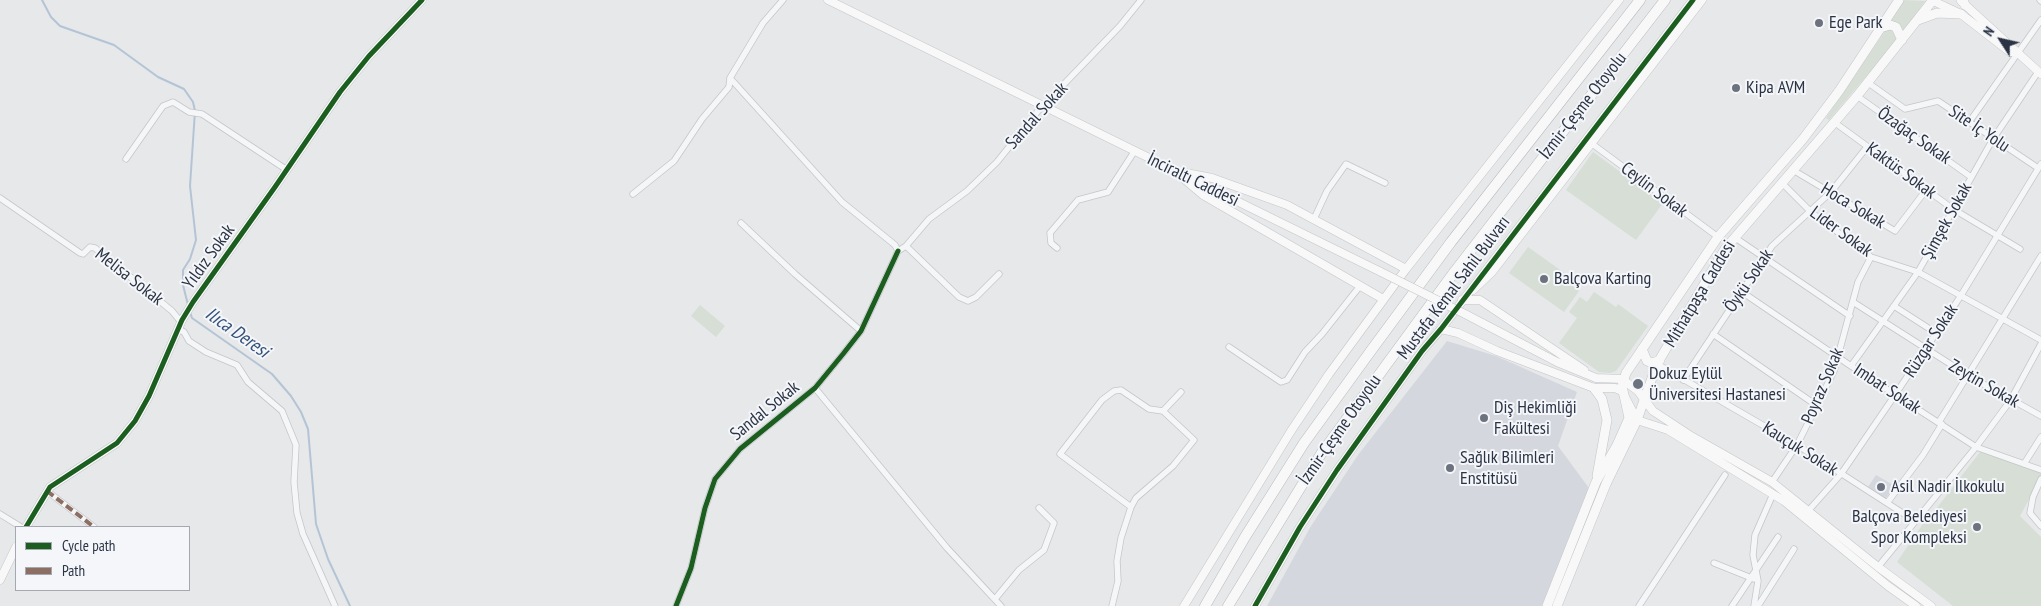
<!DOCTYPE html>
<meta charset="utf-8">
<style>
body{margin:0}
#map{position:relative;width:2041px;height:606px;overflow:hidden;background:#e6e8ea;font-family:"PT Sans Narrow",sans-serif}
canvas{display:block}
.legend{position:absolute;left:15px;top:526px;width:175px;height:65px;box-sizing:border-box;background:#f4f6f9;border:1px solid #a4a8b1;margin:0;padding:6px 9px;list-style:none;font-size:15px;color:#2b3445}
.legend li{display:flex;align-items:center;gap:10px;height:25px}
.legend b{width:25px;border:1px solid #a4a8b1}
.north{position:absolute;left:1976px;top:15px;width:50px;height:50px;-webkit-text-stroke:4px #f4f6f9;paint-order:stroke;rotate:305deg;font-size:14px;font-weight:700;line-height:20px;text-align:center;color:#2b3445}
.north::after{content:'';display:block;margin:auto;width:18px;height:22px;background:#2b3445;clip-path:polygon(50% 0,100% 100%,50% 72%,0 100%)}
</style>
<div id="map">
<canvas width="2041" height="606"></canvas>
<ul class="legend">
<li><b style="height:6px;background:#1b5e20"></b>Cycle path</li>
<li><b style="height:6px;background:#8d6e63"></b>Path</li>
</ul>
<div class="north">N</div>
</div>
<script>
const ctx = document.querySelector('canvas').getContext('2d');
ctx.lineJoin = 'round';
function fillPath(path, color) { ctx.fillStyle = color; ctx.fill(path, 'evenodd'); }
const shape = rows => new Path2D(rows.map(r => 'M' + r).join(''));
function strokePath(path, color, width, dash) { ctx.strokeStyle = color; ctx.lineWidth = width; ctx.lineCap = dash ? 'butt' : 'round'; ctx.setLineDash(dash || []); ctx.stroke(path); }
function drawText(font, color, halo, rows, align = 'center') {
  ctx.font = font + ' "PT Sans Narrow",sans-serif'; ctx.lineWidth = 4; ctx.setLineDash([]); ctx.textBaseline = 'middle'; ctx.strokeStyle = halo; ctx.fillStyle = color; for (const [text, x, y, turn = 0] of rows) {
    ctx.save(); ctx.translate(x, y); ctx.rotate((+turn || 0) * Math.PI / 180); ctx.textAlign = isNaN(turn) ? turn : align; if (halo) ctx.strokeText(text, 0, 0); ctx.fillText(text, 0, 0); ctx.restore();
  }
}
fillPath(shape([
 [1447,341,1496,356,1577,392,1558,446,1589,488,1542,606,1267,606,1311,526,1358,455],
 [1876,475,1895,486,1885,499,1868,487]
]), '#d4d7dd');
fillPath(shape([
 [1902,0,1925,1,1904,32,1896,22,1889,21],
 [1887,28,1897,32,1897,40,1829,120,1826,118],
 [1593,152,1663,203,1636,240,1566,190],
 [1528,247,1570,277,1570,284,1579,291,1564,312,1509,273],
 [1594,292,1616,307,1618,304,1648,326,1616,371,1610,373,1599,372,1559,343,1577,318,1569,312,1580,297,1587,302],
 [700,305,725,326,716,337,691,316],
 [1980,452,2041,471,2041,477,2020,516,2041,537,2041,606,1953,606,1897,562,1931,512,1933,513]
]), '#d6ded6');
strokePath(shape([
 [42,0,51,17,60,26,114,45,158,77,184,89,193,102,195,111,190,186,196,240,190,259,183,270,183,285,188,305],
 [190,312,192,318,272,374,291,396,301,412,308,429,316,524,328,559,350,606]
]), '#b4c4d5', 2);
const street = shape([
 [2040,0,2041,1],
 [730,78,842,202,895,245,898,251,906,246,959,297,968,301,976,297,999,274],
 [1867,82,1905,109,1938,101,2038,168],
 [1857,96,1971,177],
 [1970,121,2041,20],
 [1834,122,1953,209,2020,249],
 [1591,143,1718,237],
 [126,159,163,106,173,102,189,112,202,114,287,170],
 [1793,170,1895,231,1926,190],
 [1782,183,1811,212,1871,257,1918,272,2041,340],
 [633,194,674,161,702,119,729,87,730,78,763,23,783,0],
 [0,198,80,253,83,254,90,247,95,248,172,311,181,322],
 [1314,219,1327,191,1346,164,1385,183],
 [741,223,795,274,861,331],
 [1734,237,1850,316],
 [906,246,929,219,967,191,997,162,1038,111,1120,26,1141,0],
 [1057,248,1051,243,1050,233,1078,200,1108,192,1134,152],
 [1742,292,1851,366,1976,447,2041,470],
 [1853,302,1969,376,2041,416],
 [1894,306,1936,333],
 [178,329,184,332,189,341,206,352,237,365,248,382,282,411,296,445,294,482,297,513,303,534,335,606],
 [1713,334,1816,405],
 [1229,347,1281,382,1287,380,1305,352,1322,334,1360,286],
 [1657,364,1797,445,1915,521],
 [1851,366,1918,272,1993,139,2038,72],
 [1683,380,1772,246,1831,192,1867,147],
 [815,388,947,548,1001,606],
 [1939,422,2041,256],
 [2024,464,2041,437],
 [2041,479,2033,497,2030,513,2041,526],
 [1772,482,1797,445,1834,371,1858,282,1871,257],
 [47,491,94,527],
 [1887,503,1923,455,1942,424],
 [1131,507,1136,498,1173,466,1194,440,1163,411],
 [1809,510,1841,474,1895,395,1960,297,2041,164],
 [0,514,21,527],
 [1714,563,1754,579],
 [1878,567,1976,447,2010,401,2041,344],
 [995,599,1019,570,1044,550,1054,523,1039,508],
 [676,606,691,568,705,508,715,479,740,449,815,388,843,354,861,331,898,251],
 [1112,606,1118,581,1117,561,1121,538,1131,507,1060,454,1102,400,1114,391,1121,390,1149,409,1163,411,1181,392],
 [1639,606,1725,475],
 [1732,606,1778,537],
 [1754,606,1758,581,1753,555,1755,535,1773,494],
 [1758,606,1794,549]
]);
const secondary = shape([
 [828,0,1381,272],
 [1931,0,1961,14,2010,52,2015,52],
 [1961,1,2041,74],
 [1186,173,1212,178,1287,205,1406,269],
 [1183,178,1203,195,1383,299],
 [1473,290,1492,272,1702,0],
 [1462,300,1480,300,1584,370],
 [1465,314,1557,362,1596,378,1622,379,1638,391,1653,411,1691,436,1772,482,1878,567,1931,606],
 [1441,329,1458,333,1497,351,1594,388,1615,388,1622,391,1637,420,1668,430,1784,501,1888,586,1916,606],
 [26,527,50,487,117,443,135,421,149,396,182,320,193,302,275,187,340,92,369,56,422,0],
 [0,580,16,547],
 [1184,606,1291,431,1329,374,1406,269,1619,0],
 [1255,606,1300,527,1337,470,1422,351,1441,329,1693,0]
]);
const primary = shape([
 [1963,0,1965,5],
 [1918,20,1937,13,1961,14],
 [1880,28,1890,25,1896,27,1902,40],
 [1642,349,1647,361,1653,363,1660,360],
 [1594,388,1602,399,1607,420,1597,476],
 [1547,606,1596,482,1617,445,1629,418,1622,386,1626,373,1718,237,1803,139,1839,91,1899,0],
 [1557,606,1606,484,1637,420,1657,364,1725,249,1857,96,1933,0]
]);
const highway = shape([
 [1205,606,1245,537,1304,443,1370,352,1451,242,1640,0],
 [1228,606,1321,454,1455,271,1665,0]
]);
strokePath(street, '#c4c6c8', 7);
strokePath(secondary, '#c4c6c8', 9);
strokePath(primary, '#c2c5c8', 10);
strokePath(highway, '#b8bbbf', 11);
strokePath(street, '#f5f6f7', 5.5);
strokePath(secondary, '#f8f8f8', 8);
strokePath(primary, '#f8f8f8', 9);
strokePath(highway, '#f8f8f8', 10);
const secondaryBridge = shape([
 [1381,272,1465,314]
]);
strokePath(secondaryBridge, '#c4c6c8', 9, []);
strokePath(secondaryBridge, '#f8f8f8', 8);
strokePath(shape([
 [47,491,94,527]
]), '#8d6e63', 4, [8, 4]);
strokePath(shape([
 [26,527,50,487,117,443,135,421,149,396,182,320,193,302,275,187,340,92,369,56,422,0],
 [676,606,691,568,705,508,715,479,740,449,815,388,843,354,861,331,898,251],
 [1255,606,1300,527,1337,470,1422,351,1441,329,1693,0]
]), '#1b5e20', 5);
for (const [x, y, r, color] of [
 [1819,23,5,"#6c737f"],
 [1736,88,5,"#6c737f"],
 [1544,279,5,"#6c737f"],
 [1638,384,6,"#6c737f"],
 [1484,418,5,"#6c737f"],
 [1450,468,5,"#6c737f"],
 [1881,487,5,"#6c737f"],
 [1977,527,5,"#6c737f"]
]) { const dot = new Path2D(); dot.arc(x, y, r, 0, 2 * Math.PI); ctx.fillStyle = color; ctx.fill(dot); strokePath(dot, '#f4f6f9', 2); }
drawText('18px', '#2b3445', '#f4f6f9', [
 ["Ege Park",1829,23],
 ["Kipa AVM",1746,88],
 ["Balçova Karting",1554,279],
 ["Dokuz Eylül",1649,374],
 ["Üniversitesi Hastanesi",1649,395],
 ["Diş Hekimliği",1494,408],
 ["Fakültesi",1494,429],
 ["Sağlık Bilimleri",1460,458],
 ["Enstitüsü",1460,479],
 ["Asil Nadir İlkokulu",1891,487],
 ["Balçova Belediyesi",1967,517,"right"],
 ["Spor Kompleksi",1967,538,"right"]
], 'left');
drawText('18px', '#2b3445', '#f4f6f9', [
 ["İzmir-Çeşme Otoyolu",1583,106,-52],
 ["Sandal Sokak",1037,116,-48],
 ["Site İç Yolu",1979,129,34],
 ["Özağaç Sokak",1914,136,35],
 ["Kaktüs Sokak",1901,171,36],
 ["İnciraltı Caddesi",1193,180,26],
 ["Ceylin Sokak",1654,190,37],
 ["Hoca Sokak",1853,206,31],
 ["Şimşek Sokak",1947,221,-61],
 ["Lider Sokak",1841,232,36],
 ["Yıldız Sokak",209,257,-54],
 ["Melisa Sokak",129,277,38],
 ["Öykü Sokak",1749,281,-56],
 ["Mustafa Kemal Sahil Bulvarı",1454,288,-53],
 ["Mithatpaşa Caddesi",1700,294,-59],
 ["Rüzgar Sokak",1931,341,-57],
 ["Zeytin Sokak",1984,384,30],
 ["Poyraz Sokak",1823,386,-67],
 ["Imbat Sokak",1887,389,33],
 ["Sandal Sokak",765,411,-39],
 ["İzmir-Çeşme Otoyolu",1340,430,-55],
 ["Kauçuk Sokak",1800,449,32]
]);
drawText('italic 19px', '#34527a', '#f4f6f9', [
 ["Ilıca Deresi",237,333,35]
]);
</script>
